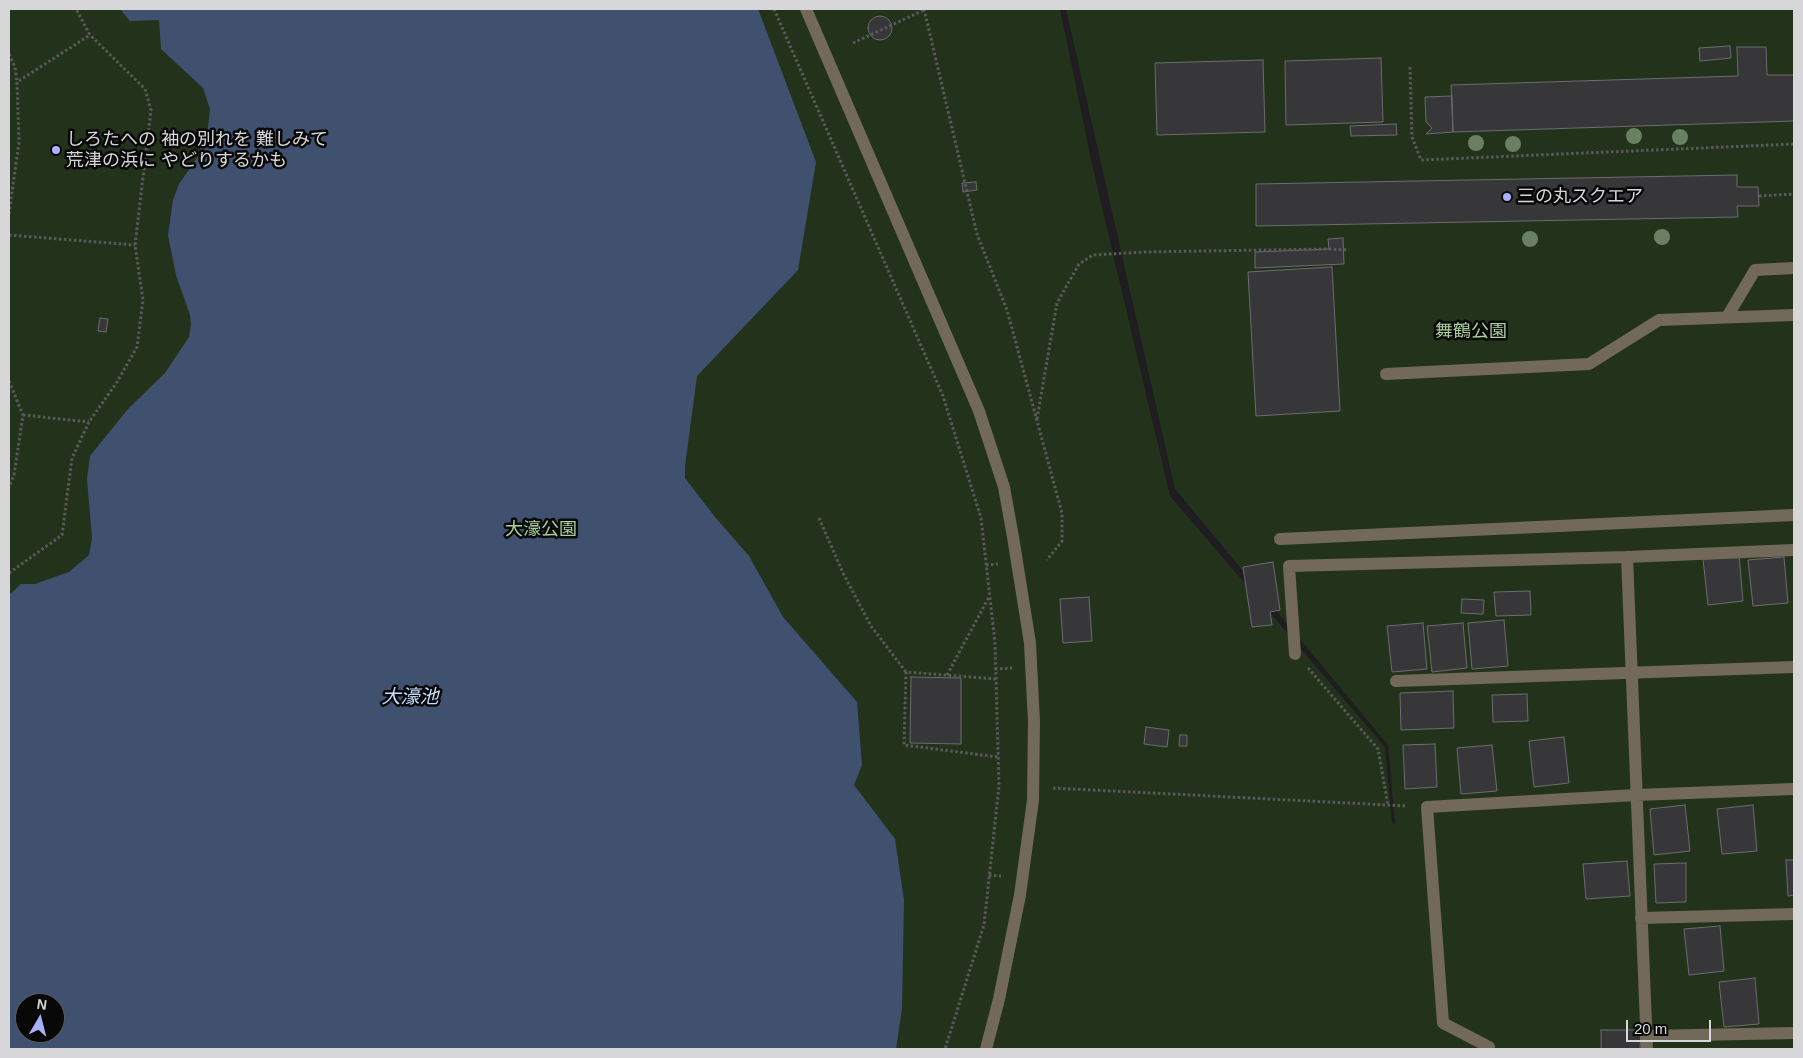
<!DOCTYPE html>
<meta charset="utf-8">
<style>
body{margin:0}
#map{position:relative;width:1803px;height:1058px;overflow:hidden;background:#1f1d20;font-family:Arial,sans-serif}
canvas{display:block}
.frame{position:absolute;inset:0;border:10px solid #d7d6d8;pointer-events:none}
.north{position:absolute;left:15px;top:993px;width:50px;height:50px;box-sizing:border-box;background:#080809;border:1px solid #5b5a5c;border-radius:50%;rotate:8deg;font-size:14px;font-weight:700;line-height:20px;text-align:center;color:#d7d6d8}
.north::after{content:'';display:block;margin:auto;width:18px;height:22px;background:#aab0fb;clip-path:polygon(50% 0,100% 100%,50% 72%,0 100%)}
.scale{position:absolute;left:1626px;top:1020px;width:85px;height:22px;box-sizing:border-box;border:2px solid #d7d6d8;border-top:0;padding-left:6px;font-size:15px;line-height:18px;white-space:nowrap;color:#d7d6d8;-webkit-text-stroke:4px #080809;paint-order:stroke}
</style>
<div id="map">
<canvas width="1803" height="1058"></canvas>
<div class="frame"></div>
<div class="north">N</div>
<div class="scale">20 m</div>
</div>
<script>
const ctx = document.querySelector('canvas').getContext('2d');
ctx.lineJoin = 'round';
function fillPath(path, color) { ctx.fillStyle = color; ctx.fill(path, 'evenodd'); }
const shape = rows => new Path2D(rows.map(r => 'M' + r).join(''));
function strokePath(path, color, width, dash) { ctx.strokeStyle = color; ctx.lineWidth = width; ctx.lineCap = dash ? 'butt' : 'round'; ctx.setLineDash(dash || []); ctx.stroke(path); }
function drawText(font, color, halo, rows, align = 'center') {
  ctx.font = font + ' Arial,"Noto Sans JP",sans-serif'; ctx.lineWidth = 5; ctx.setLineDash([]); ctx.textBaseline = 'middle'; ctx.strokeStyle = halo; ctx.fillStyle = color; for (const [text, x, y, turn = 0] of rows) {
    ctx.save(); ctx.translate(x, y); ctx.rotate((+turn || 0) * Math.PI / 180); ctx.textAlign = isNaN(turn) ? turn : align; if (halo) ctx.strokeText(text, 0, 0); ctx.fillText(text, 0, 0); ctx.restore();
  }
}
fillPath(shape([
 [9,9,1060,9,1093,169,1170,496,1385,747,1392,823,1395,824,1388,745,1175,489,1066,9,1794,9,1794,1049,9,1049],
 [25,1003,55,1003,55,1033,25,1033]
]), '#23331b');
fillPath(shape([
 [120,9,758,9,816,162,798,270,697,376,685,466,685,478,715,517,749,556,783,617,857,702,862,765,854,785,895,839,904,900,902,1008,896,1049,9,1049,9,595,21,584,35,584,69,572,89,555,92,538,87,479,90,456,128,409,165,373,189,337,191,325,190,315,176,275,168,235,173,200,179,184,197,158,208,128,210,109,203,88,161,49,159,20,130,21],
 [25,1003,55,1003,55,1033,25,1033]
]), '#3f516f');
const building = shape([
 '868 28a12 12 0 1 1 24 0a12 12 0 1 1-24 0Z',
 [1730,46,1731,58,1700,61,1699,48,1730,46],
 [1737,47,1766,47,1767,75,1794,75,1794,121,1453,132,1451,85,1738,76,1737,47],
 [1381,58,1383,122,1286,125,1285,61,1381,58],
 [1263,60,1265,132,1157,135,1155,63,1263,60],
 [1452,96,1453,132,1426,134,1432,128,1426,122,1425,97,1452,96],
 [1396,124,1397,135,1351,136,1350,126,1396,124],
 [1737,175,1737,187,1758,187,1759,206,1737,206,1738,217,1256,226,1256,184,1737,175],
 [976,182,977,190,963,192,962,183,976,182],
 [1343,238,1344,264,1255,268,1255,252,1329,249,1328,239,1343,238],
 [1332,267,1340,411,1256,416,1248,272,1332,267],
 [100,318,108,319,106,332,98,331,100,318],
 [1739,555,1743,601,1708,605,1703,559,1739,555],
 [1784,557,1788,603,1753,606,1748,560,1784,557],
 [1273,562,1280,610,1270,612,1272,625,1252,627,1243,567,1273,562],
 [1530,591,1531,615,1496,616,1494,592,1530,591],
 [1089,597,1092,641,1063,643,1060,599,1089,597],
 [1462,599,1484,600,1483,614,1461,613,1462,599],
 [1504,620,1508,666,1472,669,1468,623,1504,620],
 [1423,623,1427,669,1392,672,1387,626,1423,623],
 [1463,623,1467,668,1432,672,1427,626,1463,623],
 [911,677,961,678,961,744,910,743,911,677],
 [1453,691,1454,728,1401,730,1400,693,1453,691],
 [1527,694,1528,721,1493,722,1492,695,1527,694],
 [1146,727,1169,730,1167,747,1144,744,1146,727],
 [1180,735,1187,735,1187,746,1179,746,1180,735],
 [1564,737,1569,783,1534,787,1529,741,1564,737],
 [1435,744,1437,787,1405,789,1403,745,1435,744],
 [1492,745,1497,791,1461,794,1457,748,1492,745],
 [1685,805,1690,851,1654,855,1650,809,1685,805],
 [1753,805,1757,851,1722,854,1717,809,1753,805],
 [1786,860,1794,860,1794,895,1788,896,1786,860],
 [1627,861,1630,896,1586,899,1583,864,1627,861],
 [1686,863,1686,902,1656,903,1654,864,1686,863],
 [1720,926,1724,971,1689,975,1684,929,1720,926],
 [1755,978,1759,1024,1724,1027,1719,982,1755,978],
 [1601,1030,1641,1030,1640,1049,1601,1049,1601,1030]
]);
fillPath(building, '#373639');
strokePath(building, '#6d6b6f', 1);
strokePath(shape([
 [774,9,943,396,981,518,995,643,999,786,984,925,945,1049],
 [924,9,977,234,1007,310,1062,513,1062,541,1047,560],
 [853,43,924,10],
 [9,54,15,67,17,82],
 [1410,67,1412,137,1421,160,1794,144],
 [1759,196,1794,194],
 [9,214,19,142,17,82,90,35,76,9],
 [9,235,135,245],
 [9,381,23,415,14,475,9,487],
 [23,415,89,422],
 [1037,419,1057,303,1079,264,1093,255,1144,252,1328,249,1349,250],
 [819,518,843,573,871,626,906,672],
 [986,565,998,564],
 [9,573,62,535,72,458,89,422,117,382,137,347,143,300,135,245,151,110,145,89,90,35],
 [1308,668,1378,749,1388,805],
 [995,669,1012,668],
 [947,675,989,597],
 [996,679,906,672,904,745,998,757],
 [1053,788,1407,806],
 [989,875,1001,876]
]), '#5a595b', 3, [2.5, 2.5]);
strokePath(shape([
 [806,9,979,411,1004,487,1013,537,1030,643,1034,722,1033,800,1020,895,999,999,986,1049],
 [1727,317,1755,270,1794,268],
 [1386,374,1589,364,1659,320,1794,315],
 [1280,539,1794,515],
 [1627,557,1647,1049],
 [1295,654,1289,566,1627,557,1794,550],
 [1396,681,1794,667],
 [1641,918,1794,914],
 [1646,1036,1794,1033],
 [1489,1049,1489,1047,1443,1023,1427,807,1636,795,1794,789]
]), '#72695b', 12);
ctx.fillStyle = '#6b7f62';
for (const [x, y] of [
 [1634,136],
 [1680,137],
 [1476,143],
 [1513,144],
 [1662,237],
 [1530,239]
]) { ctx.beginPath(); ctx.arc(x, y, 8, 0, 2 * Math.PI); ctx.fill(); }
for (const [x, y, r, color] of [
 [56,150,5,"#aab0fb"],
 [1507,197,5,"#aab0fb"]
]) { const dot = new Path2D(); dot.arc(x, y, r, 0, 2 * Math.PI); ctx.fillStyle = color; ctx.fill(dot); strokePath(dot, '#080809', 2); }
drawText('18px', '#d7d6d8', '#080809', [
 ["しろたへの 袖の別れを 難しみて",66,140],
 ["荒津の浜に やどりするかも",66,161],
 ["三の丸スクエア",1517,197]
], 'left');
drawText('18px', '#aacf98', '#080809', [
 ["舞鶴公園",1471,332],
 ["大濠公園",541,530]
]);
drawText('italic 19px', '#c6dbfc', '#080809', [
 ["大濠池",410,698]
]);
</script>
